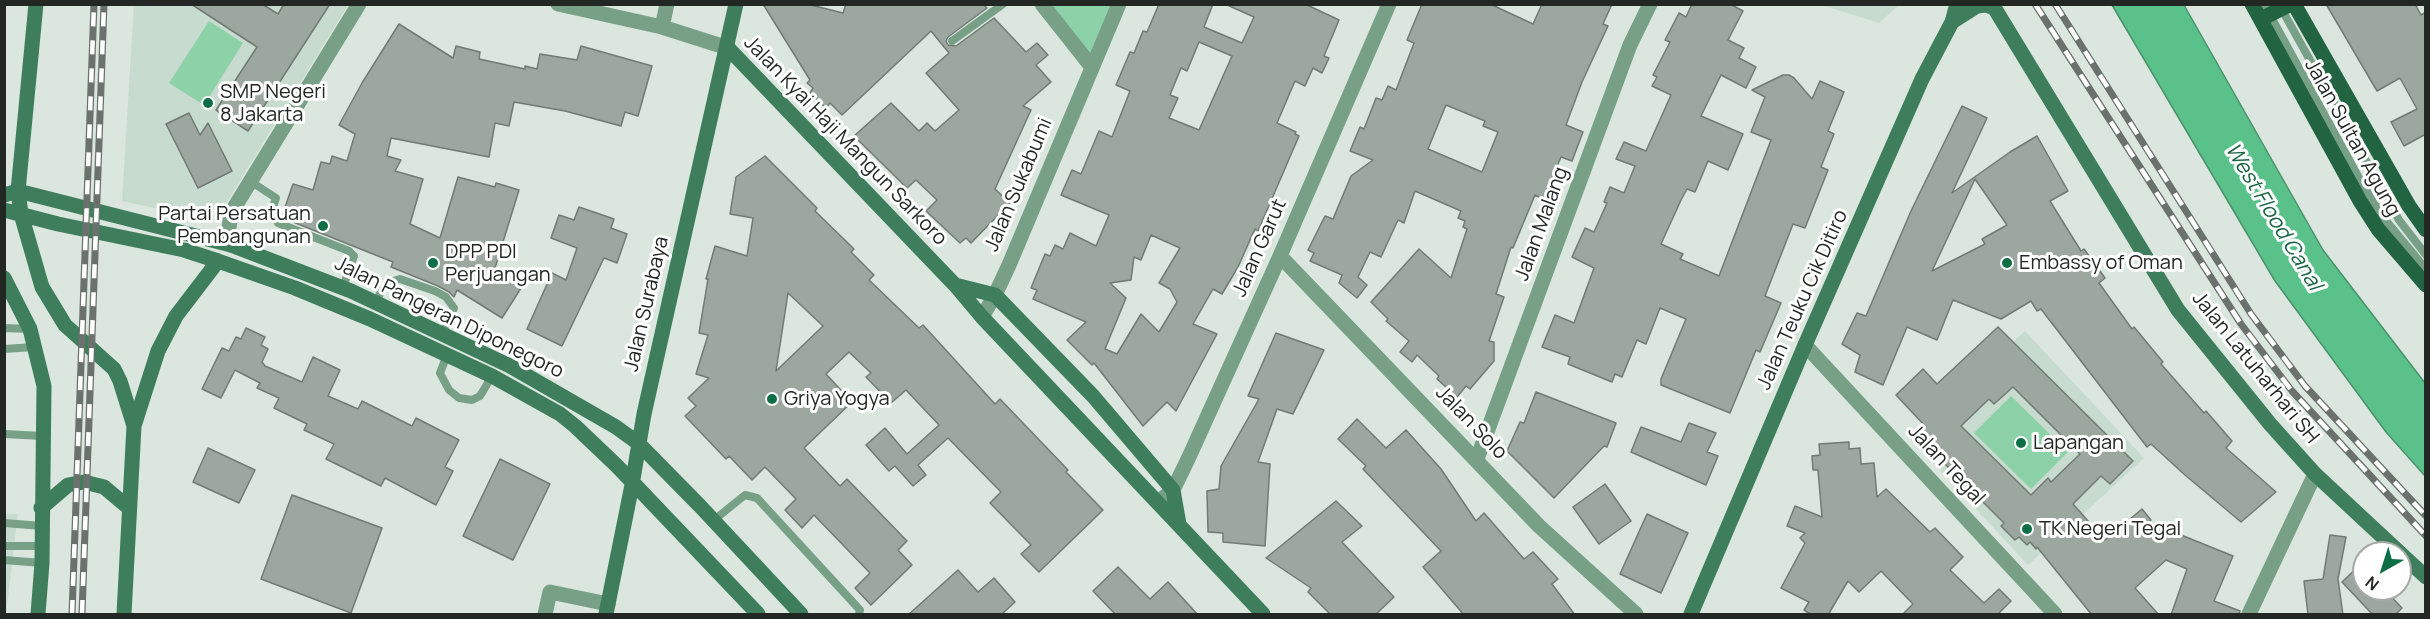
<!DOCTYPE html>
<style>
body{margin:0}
#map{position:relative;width:2430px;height:619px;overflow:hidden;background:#dae6de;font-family:Manrope,sans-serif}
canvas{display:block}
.frame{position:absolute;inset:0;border:6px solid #232724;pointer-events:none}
.north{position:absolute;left:2352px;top:541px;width:60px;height:60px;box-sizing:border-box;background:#fff;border:2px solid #a7a9a7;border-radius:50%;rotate:219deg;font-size:16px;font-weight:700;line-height:24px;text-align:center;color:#232724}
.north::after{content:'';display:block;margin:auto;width:21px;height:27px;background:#0c6e44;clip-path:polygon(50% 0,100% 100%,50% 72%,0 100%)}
</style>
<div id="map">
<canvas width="2430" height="619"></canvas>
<div class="frame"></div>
<div class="north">N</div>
</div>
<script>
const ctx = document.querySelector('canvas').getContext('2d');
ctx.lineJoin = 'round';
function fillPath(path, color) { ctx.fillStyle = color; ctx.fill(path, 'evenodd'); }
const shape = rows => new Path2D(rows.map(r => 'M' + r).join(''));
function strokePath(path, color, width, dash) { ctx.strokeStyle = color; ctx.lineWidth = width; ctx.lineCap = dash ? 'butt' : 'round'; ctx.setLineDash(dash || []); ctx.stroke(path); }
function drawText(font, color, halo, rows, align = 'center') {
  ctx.font = font + ' Manrope,sans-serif'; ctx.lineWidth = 6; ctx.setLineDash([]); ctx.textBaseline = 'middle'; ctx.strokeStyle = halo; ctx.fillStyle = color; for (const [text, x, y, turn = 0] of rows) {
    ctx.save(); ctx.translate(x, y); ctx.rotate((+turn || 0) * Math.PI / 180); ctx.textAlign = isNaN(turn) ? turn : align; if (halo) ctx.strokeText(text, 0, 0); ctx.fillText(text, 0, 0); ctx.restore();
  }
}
fillPath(shape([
 [1818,4,1899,4,1899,5,1879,23],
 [134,5,348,5,215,221,122,201],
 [2025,331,2144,458,2028,565,1910,438],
 [4,514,18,514,6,614,4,614]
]), '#c8dbcf');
fillPath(shape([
 [1047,5,1113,5,1091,56],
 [209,21,243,43,204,105,169,83],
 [2011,396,2068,452,2031,489,1974,433]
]), '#8dd1a9');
const water = shape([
 [2112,5,2184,5,2323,250,2425,383,2425,476,2386,432,2275,281,2112,5]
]);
fillPath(water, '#5ac18a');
strokePath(water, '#4a936b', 1.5);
const building = shape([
 [191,4,262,4,278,14,284,4,330,4,248,131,216,110,257,47,191,4],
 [763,4,807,4,843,13,846,4,983,4,987,8,948,37,946,41,948,45,956,46,994,18,1026,52,1037,43,1048,55,1036,65,1051,82,1023,106,1031,110,995,189,1010,203,971,243,966,238,960,243,926,211,937,200,916,180,907,188,854,136,891,103,919,131,927,123,935,131,959,110,926,73,949,53,931,31,842,115,830,103,826,108,810,93,813,88,807,83,810,80,763,4],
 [1159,4,1213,4,1204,27,1242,43,1254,17,1225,4,1305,4,1339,20,1324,56,1329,58,1322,73,1313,68,1305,86,1295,81,1277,123,1296,132,1295,134,1299,136,1258,231,1255,229,1238,267,1222,294,1213,289,1193,324,1217,334,1176,411,1167,402,1143,426,1094,363,1092,365,1067,340,1086,322,1033,299,1037,290,1031,288,1045,254,1050,256,1055,245,1063,249,1070,233,1096,246,1109,215,1061,195,1072,170,1081,174,1099,131,1112,137,1130,91,1116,85,1130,52,1134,53,1143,31,1147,32,1159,4],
 [1199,42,1232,56,1199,130,1169,118,1178,98,1170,95,1181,68,1187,71,1199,42],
 [1151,235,1180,248,1159,283,1170,289,1177,302,1159,332,1141,314,1117,354,1105,349,1126,298,1110,283,1131,280,1134,257,1141,260,1151,235],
 [1422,4,1490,4,1533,24,1542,4,1612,4,1603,24,1608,26,1582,82,1566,125,1583,132,1572,161,1561,157,1543,199,1535,195,1513,248,1511,247,1496,294,1504,297,1489,341,1494,342,1494,361,1470,389,1466,386,1457,397,1437,379,1439,376,1417,355,1412,362,1400,352,1409,341,1386,321,1388,319,1371,302,1419,249,1451,278,1467,229,1463,227,1465,221,1458,218,1461,211,1415,191,1404,223,1398,220,1381,257,1370,252,1358,277,1367,285,1357,298,1339,283,1342,275,1310,261,1314,253,1308,250,1325,216,1333,219,1351,176,1373,160,1350,151,1360,127,1364,129,1376,98,1382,100,1388,86,1396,90,1414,43,1407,40,1422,4],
 [1446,105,1485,121,1483,126,1498,132,1482,172,1428,149,1446,105],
 [1692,4,1730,4,1743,11,1728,40,1744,48,1739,58,1756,67,1746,88,1721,75,1701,116,1743,134,1728,170,1708,161,1695,192,1687,189,1681,200,1661,244,1683,254,1680,259,1719,276,1771,140,1751,132,1765,97,1752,90,1783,75,1789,75,1794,78,1812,99,1820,81,1844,92,1828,131,1834,134,1821,167,1828,170,1805,228,1793,224,1765,296,1781,303,1760,352,1756,350,1730,413,1661,385,1661,379,1686,319,1660,308,1646,344,1637,340,1622,377,1615,374,1612,382,1568,364,1570,357,1542,347,1555,315,1574,323,1594,268,1572,257,1585,228,1594,232,1607,203,1604,202,1610,187,1624,193,1635,166,1616,159,1624,142,1646,151,1671,95,1652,86,1657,77,1653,75,1670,42,1665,40,1679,13,1686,17,1692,4],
 [2326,4,2415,4,2421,15,2426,12,2426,134,2404,146,2391,122,2417,109,2400,78,2377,91,2326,4],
 [399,24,453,58,456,46,480,52,479,59,525,69,525,66,537,69,540,54,577,60,581,46,652,66,638,116,625,112,621,126,565,111,514,102,509,126,495,123,489,157,391,138,387,156,401,160,395,171,423,179,410,224,440,238,458,177,495,187,496,183,519,190,495,268,523,285,502,318,457,290,454,297,449,292,438,286,391,267,393,262,283,218,282,216,293,184,313,190,321,162,330,164,332,156,347,161,355,134,339,125,362,83,399,24],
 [1962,106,1987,118,1952,193,2010,152,2037,136,2068,191,2050,201,2081,251,2084,249,2105,278,2099,283,2132,329,2134,327,2163,362,2161,364,2204,413,2206,411,2232,441,2226,448,2276,492,2241,522,2185,475,2151,444,2147,447,2041,309,2037,311,2031,301,2001,319,1953,300,1937,340,1907,327,1883,385,1855,372,1860,355,1842,344,1857,313,1866,316,1911,211,1962,106],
 [1975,179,2007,225,1982,239,1985,244,1932,271,1975,179],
 [189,113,200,135,208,123,232,171,198,188,166,124,189,113],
 [765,156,817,208,815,211,854,249,851,252,874,275,869,280,919,328,923,325,995,404,1000,399,1068,470,1066,472,1103,510,1039,572,1021,554,1031,545,990,503,1001,492,948,438,918,465,926,475,913,486,895,466,889,471,866,445,885,428,907,454,939,425,906,390,891,403,866,377,871,373,849,352,826,374,852,402,804,448,840,486,847,479,907,541,898,550,912,565,871,605,855,588,870,573,814,515,802,528,785,510,796,499,765,467,752,480,729,456,726,459,685,416,696,406,688,398,709,378,696,374,708,335,699,333,708,279,706,279,715,246,747,256,753,218,730,214,736,177,765,156],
 [788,293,823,326,776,371,788,293],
 [579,207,614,219,611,228,627,234,617,263,604,258,562,346,527,329,552,273,566,280,577,248,551,238,559,215,574,220,579,207],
 [1998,327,2133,461,2110,484,2101,476,2073,504,2105,540,2142,509,2151,520,2149,522,2233,556,2214,601,2240,611,2239,615,2171,615,2187,569,2166,560,2135,588,2159,615,2092,615,2037,547,2036,549,2030,542,2027,545,2019,537,2015,540,2001,526,2004,523,1917,436,1926,427,1896,395,1923,369,1937,384,1998,327],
 [2013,387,2080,454,2051,482,2048,478,2031,495,1961,426,1989,399,1994,404,2013,387],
 [246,328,265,337,261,345,268,349,262,362,265,366,302,382,313,357,340,370,328,396,358,409,362,401,412,426,416,418,459,440,445,467,453,471,436,505,385,478,381,486,326,459,334,444,304,430,307,424,274,408,279,398,257,388,260,383,235,370,221,398,202,389,222,348,229,351,236,337,241,339,246,328],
 [1276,333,1324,350,1293,414,1277,409,1258,462,1270,464,1265,546,1223,542,1223,533,1208,532,1207,491,1219,489,1221,466,1259,399,1248,396,1276,333],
 [1536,392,1616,423,1607,447,1604,446,1554,498,1507,451,1520,422,1524,423,1536,392],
 [1357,419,1386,448,1406,430,1441,469,1476,521,1484,513,1524,559,1533,552,1558,579,1552,584,1575,615,1464,615,1423,567,1441,551,1363,469,1366,466,1338,439,1357,419],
 [1689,423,1716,433,1707,452,1718,456,1706,485,1631,452,1641,427,1681,442,1689,423],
 [1849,442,1849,449,1860,448,1861,464,1874,463,1877,497,1886,489,1930,532,1935,528,1963,557,1950,570,1984,603,1999,589,2011,601,1997,615,1902,615,1913,604,1881,571,1859,592,1848,581,1828,615,1812,615,1804,610,1809,602,1781,588,1805,543,1800,538,1805,533,1787,526,1795,506,1822,517,1818,470,1813,470,1812,456,1820,455,1819,444,1849,442],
 [208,448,255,470,239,503,193,482,208,448],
 [500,459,550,484,513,560,463,536,500,459],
 [1605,484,1631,521,1599,544,1573,507,1605,484],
 [292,495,382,528,351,613,261,579,292,495],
 [1336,501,1362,526,1342,542,1394,597,1375,615,1331,615,1308,592,1311,588,1266,558,1336,501],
 [1647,514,1688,533,1661,593,1620,574,1647,514],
 [2330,535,2346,537,2338,579,2343,615,2308,615,2304,581,2323,579,2330,535],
 [2364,561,2364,589,2384,589,2402,608,2395,615,2373,615,2342,582,2364,561],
 [1118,567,1150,599,1168,582,1198,615,1116,615,1093,591,1118,567],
 [958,570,978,592,994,578,1015,602,1001,615,908,615,958,570]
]);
fillPath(building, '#9ca7a0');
strokePath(building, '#717b74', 1.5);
strokePath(shape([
 [2264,4,2359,178,2383,217,2426,269],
 [2281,8,2399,220,2426,255],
 [952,41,1003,4],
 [250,181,276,198,273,207,278,223,349,251,354,256,343,287],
 [376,303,381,291,390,282,400,279,435,291,446,297,454,308,442,334],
 [4,328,30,329],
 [4,349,34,347],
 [447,355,440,373,449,390,459,398,472,400,480,396,492,376],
 [4,434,42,436],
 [714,520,745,495,757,498,860,610,859,614],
 [4,523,42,526],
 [4,546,42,546],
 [4,560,42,563]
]), '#77a087', 8);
strokePath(shape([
 [558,4,662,27,728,48],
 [1042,4,1091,66],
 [662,27,667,4],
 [231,245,229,228,231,213,359,4],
 [1280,256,1539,526,1636,614],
 [982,317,995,295,1009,265,1119,4],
 [1805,345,2055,614],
 [1477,459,1630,45,1650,4],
 [1158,502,1173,490,1189,457,1280,256,1389,4],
 [545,614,550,592,608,604],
 [2249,614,2315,474]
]), '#77a087', 15);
strokePath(shape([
 [36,4,18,191,21,214,42,287,65,325,114,369,120,381,134,426],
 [1992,4,2178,310,2270,424,2315,474,2400,553],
 [1952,22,1977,6,1987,5,1994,8],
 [728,48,955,285,982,317,1263,614],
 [4,195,18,191,231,245,351,291,510,366,616,427,638,443,700,506,801,614],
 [4,210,58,224,184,250,218,261,295,288,370,319,492,376,560,414,575,426,617,466,758,614],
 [4,278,30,329,44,386,42,563,38,614],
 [955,285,995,295,1093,396,1173,490,1179,524],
 [41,508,68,485,84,482,104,487,129,508],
 [2400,553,2426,577],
 [124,614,134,426,158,351,176,316,218,261],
 [606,614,632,485,644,414,736,4],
 [1691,614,1805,345,1922,79,1952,22,1957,4]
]), '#3f7e5c', 15);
strokePath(shape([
 [2252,4,2360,201,2378,229,2426,285],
 [2294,4,2409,206,2426,230],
 [2261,19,2291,4]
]), '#226342', 15);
const rail = shape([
 [2035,4,2241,324,2292,391,2426,536],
 [2055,4,2251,314,2305,386,2426,516],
 [72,614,94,4],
 [82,614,104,4]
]);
strokePath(rail, '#6b726d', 7);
strokePath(rail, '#fff', 4.5, [14]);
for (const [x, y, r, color] of [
 [208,103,6,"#0c6e44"],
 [323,226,6,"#0c6e44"],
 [433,263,6,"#0c6e44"],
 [2007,263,6,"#0c6e44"],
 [772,399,6,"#0c6e44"],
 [2021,443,6,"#0c6e44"],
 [2027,529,6,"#0c6e44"]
]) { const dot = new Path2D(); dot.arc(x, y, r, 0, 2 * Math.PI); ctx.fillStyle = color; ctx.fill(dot); strokePath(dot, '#fff', 2); }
drawText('20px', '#232724', '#fff', [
 ["SMP Negeri",220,92],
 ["8 Jakarta",220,115],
 ["Partai Persatuan",311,214,"right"],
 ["Pembangunan",311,237,"right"],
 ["DPP PDI",445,252],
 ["Perjuangan",445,275],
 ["Embassy of Oman",2019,263],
 ["Griya Yogya",784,399],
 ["Lapangan",2033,443],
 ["TK Negeri Tegal",2039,529]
], 'left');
drawText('20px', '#232724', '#fff', [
 ["Jalan Sultan Agung",2352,138,61],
 ["Jalan Kyai Haji Mangun Sarkoro",845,141,46],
 ["Jalan Sukabumi",1019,185,-67],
 ["Jalan Malang",1542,224,-70],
 ["Jalan Garut",1260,248,-66],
 ["Jalan Teuku Cik Ditiro",1803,300,-66],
 ["Jalan Surabaya",647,304,-77],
 ["Jalan Pangeran Diponegoro",449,318,26],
 ["Jalan Latuharhari SH",2255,368,51],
 ["Jalan Solo",1471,423,46],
 ["Jalan Tegal",1946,465,47]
]);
drawText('italic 21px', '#1a6541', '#fff', [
 ["West Flood Canal",2273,217,59]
]);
</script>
